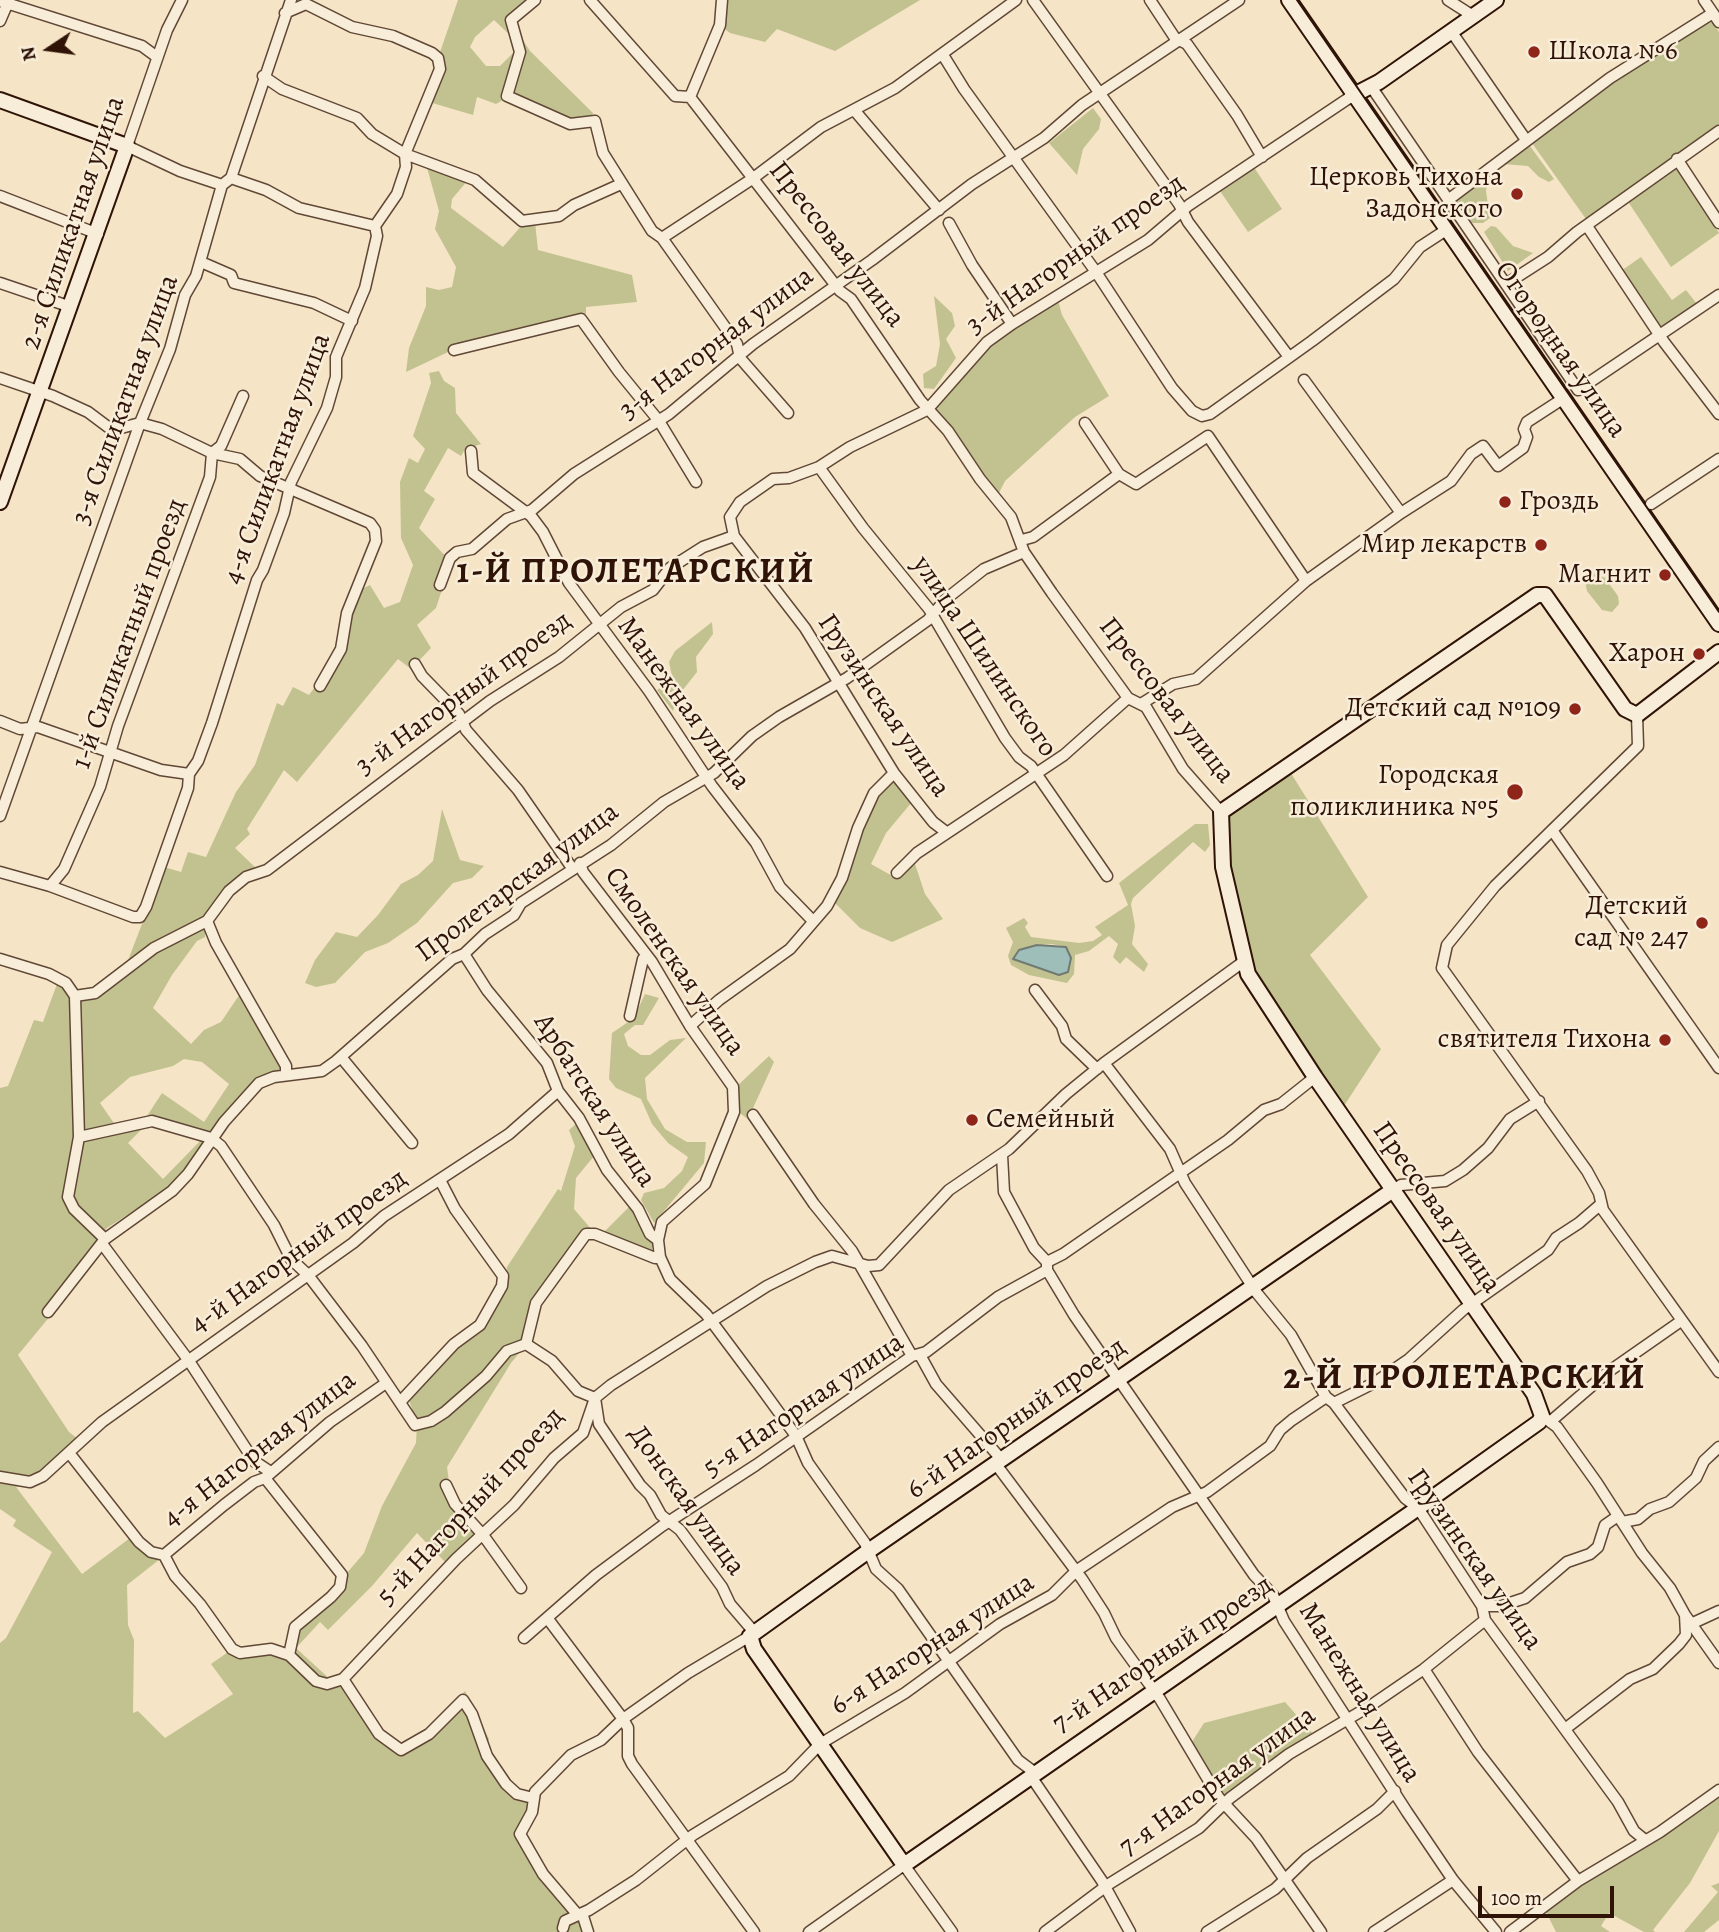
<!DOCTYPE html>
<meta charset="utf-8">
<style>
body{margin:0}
#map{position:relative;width:1719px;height:1932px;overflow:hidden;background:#f5e4c5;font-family:Alegreya,serif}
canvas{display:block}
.north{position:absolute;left:14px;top:14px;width:70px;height:70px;-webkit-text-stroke:5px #f8edd9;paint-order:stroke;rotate:257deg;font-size:19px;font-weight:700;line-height:28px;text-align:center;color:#2f1307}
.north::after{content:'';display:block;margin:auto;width:24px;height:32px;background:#2f1307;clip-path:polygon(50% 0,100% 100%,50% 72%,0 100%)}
.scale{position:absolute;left:1478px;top:1886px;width:136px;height:32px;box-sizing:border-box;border:4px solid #2f1307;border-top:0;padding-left:9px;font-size:21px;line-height:24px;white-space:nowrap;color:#2f1307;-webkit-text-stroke:5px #f8edd9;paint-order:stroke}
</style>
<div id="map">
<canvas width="1719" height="1932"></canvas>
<div class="north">N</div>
<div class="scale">100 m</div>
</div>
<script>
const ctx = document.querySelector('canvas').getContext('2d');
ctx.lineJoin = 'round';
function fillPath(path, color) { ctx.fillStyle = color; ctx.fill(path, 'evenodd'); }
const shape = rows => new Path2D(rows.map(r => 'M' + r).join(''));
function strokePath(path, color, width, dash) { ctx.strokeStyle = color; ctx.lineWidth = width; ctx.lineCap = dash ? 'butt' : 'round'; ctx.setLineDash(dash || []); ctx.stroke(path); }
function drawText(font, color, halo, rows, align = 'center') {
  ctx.font = font + ' Alegreya,serif'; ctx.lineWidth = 5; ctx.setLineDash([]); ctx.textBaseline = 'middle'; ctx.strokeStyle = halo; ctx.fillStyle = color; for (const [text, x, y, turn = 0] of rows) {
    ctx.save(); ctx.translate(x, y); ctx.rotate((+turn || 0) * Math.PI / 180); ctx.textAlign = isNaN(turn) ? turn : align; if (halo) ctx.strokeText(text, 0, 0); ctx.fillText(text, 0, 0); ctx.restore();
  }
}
fillPath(shape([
 [458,0,537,0,515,19,517,31,530,51,593,113,589,125,505,99,496,104,477,97,473,115,429,102,439,55],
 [494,20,513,38,515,51,500,66,486,66,470,47,475,37],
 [724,0,920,0,835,51,777,29,765,42,730,33,722,27],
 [1706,21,1714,24,1719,32,1719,124,1586,219,1532,143,1643,59],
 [1093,108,1101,119,1099,129,1083,149,1077,175,1049,143],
 [1530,146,1554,179,1549,182,1539,177,1528,166,1503,164],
 [426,164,468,180,452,199,451,208,503,247,523,224,535,222,538,250,632,275,637,302,586,307,586,315,467,343,406,372,409,348,426,306,426,287,439,290,452,287,456,267,435,229,439,211],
 [1253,166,1282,209,1248,232,1218,188],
 [1673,168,1677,168,1719,233,1671,267,1627,200],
 [1489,176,1486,191,1490,218,1483,223,1472,223,1457,200],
 [1491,226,1496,227,1513,246,1533,253,1508,271,1484,232],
 [1641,257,1672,300,1686,290,1697,304,1664,327,1658,327,1621,271],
 [934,296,952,313,955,326,946,339,956,358,934,389,924,388,923,374,936,366,940,344],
 [1058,300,1062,315,1109,396,1075,417,1005,481,997,497,937,419,934,406,989,345],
 [439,371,444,381,455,388,456,413,481,444,465,449,461,456,448,448,424,491,435,499,419,528,451,562,436,608,417,625,431,648,411,669,398,659,297,782,284,770,247,829,250,834,235,848,258,870,205,917,171,934,125,968,164,867,181,872,188,852,206,857,236,792,255,765,277,703,283,706,293,687,309,695,326,672,362,589,370,585,384,608,400,602,413,565,401,538,400,482,409,458,418,463,425,449,413,436,431,383,429,373],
 [1593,573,1605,578,1618,596,1619,604,1612,612,1602,610,1587,591,1585,582],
 [712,622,713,634,696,657,697,672,678,696,673,711,657,690,673,681,669,662,675,651],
 [1289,770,1368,897,1310,955,1381,1049,1342,1109,1254,974,1226,865,1228,815],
 [891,782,896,783,912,802,886,833,871,864,896,878,914,861,925,894,943,919,892,942,860,928,833,901,876,795],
 [442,809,460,860,484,866,472,878,453,883,417,923,388,943,365,952,335,983,316,987,305,983,315,960,336,932,357,937,378,915,401,884,418,875,433,861],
 [1195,824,1208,824,1210,845,1205,852,1193,842,1133,898,1131,904,1135,926,1132,944,1148,964,1144,972,1126,957,1120,964,1113,957,1118,944,1109,936,1089,951,1075,955,1074,974,1067,983,1029,975,1011,965,1008,956,1013,942,1006,928,1024,918,1028,923,1025,927,1031,937,1079,943,1093,941,1102,935,1095,927,1128,905,1119,883],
 [1051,944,1067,947,1059,975,1024,961,1037,945],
 [205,927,205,937,197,941,172,975,153,1008,191,1044,204,1030,221,1022,242,991,281,1062,280,1069,257,1080,186,1172,169,1188,107,1228,96,1241,103,1252,18,1355,69,1432,78,1439,62,1458,64,1465,44,1479,16,1487,82,1574,130,1538,160,1559,127,1585,128,1625,134,1640,133,1713,138,1711,165,1738,233,1694,211,1664,231,1650,283,1656,307,1679,351,1688,394,1745,400,1747,428,1732,465,1691,489,1739,487,1745,519,1792,531,1803,518,1835,581,1918,586,1932,0,1932,0,1643,6,1638,52,1552,13,1526,16,1520,0,1509,0,1088,8,1086,34,1020,43,1022,57,984,66,989,70,999,84,999,155,951],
 [184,1059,202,1062,229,1084,204,1122,162,1093,147,1116,116,1126,100,1103,130,1077,173,1066],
 [147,1124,200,1141,163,1179,128,1143],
 [645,994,659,998,643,1025,635,1025,624,1034,628,1046,641,1055,650,1055,670,1040,686,1038,645,1078,647,1099,665,1129,687,1142,706,1142,704,1163,654,1223,641,1200,644,1193,664,1188,682,1171,688,1157,668,1143,652,1124,641,1099,616,1088,609,1079,612,1033,634,1018],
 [769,1056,774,1062,748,1119,738,1112,736,1087],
 [577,1123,594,1156,576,1178,574,1209,592,1230,544,1286,524,1347,511,1363,447,1467,450,1489,482,1529,448,1565,417,1533,372,1586,328,1630,320,1622,296,1648,332,1681,317,1679,293,1659,299,1629,364,1553,382,1506,416,1443,417,1423,409,1400,456,1345,471,1334,484,1330,503,1293,507,1267,558,1189,561,1191,575,1146,569,1130],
 [631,1205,652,1240,652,1252,624,1244,604,1232],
 [1285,1702,1314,1735,1225,1797,1190,1745,1204,1723],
 [1719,1793,1719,1831,1690,1883,1653,1930,1655,1932,1644,1932,1609,1913,1601,1926,1610,1932,1556,1932,1544,1908],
 [1719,1883,1719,1920,1704,1932,1684,1932,1718,1892,1711,1886]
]), '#c2c290');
const water = shape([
 [1037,945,1066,947,1071,958,1068,972,1059,975,1013,959,1019,950,1037,945]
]);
fillPath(water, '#9dbeb9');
strokePath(water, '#717a72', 2);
const street = shape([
 [182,0,167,30,127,146,180,171,222,185],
 [535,0,511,20,520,52,507,96,570,124,595,121,603,153,652,231,662,238,737,344,740,358,788,413],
 [590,0,675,96,690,97,840,291,851,299,920,400,948,431,980,479,1011,517,1024,552,1052,593,1128,698,1146,707,1183,769,1221,812],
 [1033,0,1179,204,1188,222,1289,357],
 [1150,0,1175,38,1187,44,1237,115,1262,157],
 [1448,0,1473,16],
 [1704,0,1719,22],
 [0,1,142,46,157,57],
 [0,21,9,0],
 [1451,31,1526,140],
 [943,55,964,89,1096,272,1172,388,1192,411,1202,416,1210,414,1312,341,1394,279,1420,247,1446,230],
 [263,76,282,89,357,118,372,134,405,154,475,180,522,221,559,216,574,205,621,184],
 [1370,85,1578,390,1719,295],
 [690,97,720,25,722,0],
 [855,111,939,210],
 [1677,159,1719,223],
 [231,178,266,190,299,208,375,226],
 [0,196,98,234],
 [1448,200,1610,78,1713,13],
 [949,223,972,265,1012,324],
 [1587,226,1664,342,1719,414],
 [662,238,752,179,821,127,895,88,1016,0],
 [201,262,231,275,234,283,314,303,352,321],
 [0,283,71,307],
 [1506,284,1548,257,1577,232,1719,131],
 [454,350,581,319,619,372,659,421,696,482],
 [0,378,53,396,88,412,108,427,121,428,140,423,162,429,212,453,240,459,260,476,370,523,375,530,376,541,347,613,341,649,320,686],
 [1304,380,1401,513],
 [1085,423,1119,474],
 [471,451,473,473,531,516,543,532,569,583,649,691,712,786,756,843,780,887,813,921],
 [819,467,863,528,929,609,1005,738,1019,757,1031,766,1107,876],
 [1651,504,1719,459],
 [734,536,805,628,894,773,933,822,946,832],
 [1022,540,1033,537,1119,474,1136,484,1208,436,1306,581],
 [440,585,450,558,457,552,472,549,507,519,532,510,574,474,669,414,753,344,872,260,972,184,1044,138,1082,105,1239,0],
 [415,664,422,676,459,714,466,730,518,790,572,868],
 [1141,704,1173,684,1196,679,1306,581,1401,513,1451,481,1471,454,1483,446,1498,466,1523,448,1527,437,1524,429,1527,422,1564,398],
 [1637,715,1638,746,1495,886,1447,945,1442,968,1587,1171,1599,1193,1603,1210,1719,1372],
 [0,721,20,729,38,727,161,770,189,774],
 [0,816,140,423,170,349,185,295,196,276,222,185,231,178,291,0],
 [1552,830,1719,1068],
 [580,863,583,872,652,962,690,1026,733,1087,734,1112,705,1184,662,1222,658,1240,660,1257,670,1279,706,1314,759,1385,796,1436,808,1463,865,1543,876,1569,898,1589,1018,1760,1034,1772],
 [0,872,50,886,133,917,140,917,146,907,188,788,189,774,198,761,212,723,257,580,263,570,284,513,291,482,327,408,336,377,336,357,365,288,377,236,375,226,397,194,406,167,405,154,440,69,438,58,432,53,393,36,352,27,306,4,285,13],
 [897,873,917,853,1064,755,1128,698],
 [50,886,64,869,100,787,118,726,210,477,212,453,221,446,243,396],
 [207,921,216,943,286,1066,286,1075],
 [464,954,487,990,547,1063,558,1091,579,1118,607,1170,638,1209,650,1234,658,1240],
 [0,959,49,974,66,983,75,996,79,1137,68,1197,74,1209,105,1239],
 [1035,990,1062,1026,1066,1039,1097,1069],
 [75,996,95,993,154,948,207,921,229,891,246,877,267,870,490,701,559,657,621,607,653,590,670,568,703,547,734,536,730,517,740,502,773,479,789,478,819,467,850,447,927,410,987,342,1012,324,1148,240,1189,205,1352,96],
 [630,1016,643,959,647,956],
 [690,1026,719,1000,790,949,827,906,842,878,858,828,874,793,894,773],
 [341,1057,412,1143],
 [1104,1063,1170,1149,1185,1183,1256,1292,1291,1335,1326,1397,1334,1403,1405,1498,1418,1508,1482,1606,1485,1620,1618,1802,1634,1831,1645,1840],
 [753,1115,814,1204,852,1251,912,1356],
 [79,1137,152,1121,211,1138,221,1146,274,1225,291,1259,308,1275,362,1346,415,1425,431,1421,445,1412,486,1376,507,1351,526,1344],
 [1002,1155,1004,1192,1034,1248,1047,1262,1047,1270,1074,1315,1254,1575,1273,1595,1284,1621,1407,1812,1453,1880,1496,1932],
 [1393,1190,1401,1185,1445,1181,1463,1170,1488,1148,1510,1119,1539,1101],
 [103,1245,189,1361,254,1461,269,1471],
 [1047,1262,1063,1254,1228,1140,1264,1110,1281,1104,1315,1077],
 [48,1312,105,1239,172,1191,188,1174,224,1122,259,1083,274,1077,322,1071,336,1061,452,959,464,954,485,934,514,915,521,903,611,845,664,802,714,773,752,736,779,717,847,678,928,620,946,599,984,569,1024,552],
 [526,1344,552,1361,578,1391,595,1398,599,1424,640,1485,650,1495,661,1515,680,1530,722,1587,730,1604,754,1632],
 [526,1344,536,1303,586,1234,595,1234,655,1258,660,1257],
 [920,1355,936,1384,1001,1459],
 [401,1401,454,1344,480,1325,502,1286,503,1276,455,1209,440,1180],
 [1334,1403,1374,1383,1409,1359,1463,1310,1548,1250,1556,1238,1579,1223,1601,1204],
 [1542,1416,1557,1427,1597,1483,1642,1553,1670,1588,1685,1615,1719,1663],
 [1551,1421,1608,1372,1681,1321],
 [70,1454,139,1542,151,1552,164,1555],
 [995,1463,1082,1579,1104,1613,1116,1638,1160,1699,1219,1798,1256,1838,1321,1932],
 [0,1477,30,1482,43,1476,102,1422,353,1243,384,1216,509,1134,558,1091],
 [265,1478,342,1575,340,1587,331,1597,295,1627,289,1655,316,1681,327,1684,343,1679,456,1559,514,1505,554,1458,583,1433,595,1398,611,1385,767,1286,815,1262,832,1256,868,1266,879,1265,949,1190,1009,1149,1066,1094,1104,1063,1243,962],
 [446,1485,455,1504,483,1535,521,1588],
 [1622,1522,1638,1519,1650,1509,1669,1502,1696,1478,1704,1461,1719,1447],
 [164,1555,224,1505,254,1482,265,1478,330,1422,386,1383],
 [164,1555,175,1576,200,1604,232,1649,240,1653,271,1649,289,1655],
 [1482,1606,1501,1606,1525,1598,1567,1562,1590,1554,1598,1547,1605,1525,1618,1516],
 [548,1619,623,1719,628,1728,628,1756,632,1764,754,1932],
 [1693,1623,1719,1611],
 [524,1638,596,1575,662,1526,756,1465,912,1356,926,1352,998,1297,1047,1270],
 [1424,1669,1478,1752,1578,1881],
 [343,1679,379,1734,401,1750,429,1734,463,1700,472,1714,487,1756,506,1784,517,1794,533,1798],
 [1565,1729,1630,1679,1653,1669,1679,1644,1686,1635,1685,1615],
 [1030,1775,1102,1881,1130,1932],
 [582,1913,588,1932],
 [577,1914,543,1874,520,1834,532,1812,535,1792,571,1755,601,1740,623,1719,688,1673,750,1636],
 [563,1928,565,1921,589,1910,636,1880,693,1835,789,1776,820,1744,905,1693,1000,1624,1052,1595,1076,1571,1172,1507,1207,1492,1270,1446,1280,1430,1292,1420,1326,1397],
 [809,1932,904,1865,952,1932],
 [1045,1932,1109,1884,1199,1828,1230,1798,1289,1754,1370,1706,1424,1669,1485,1620],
 [1207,1932,1275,1889,1307,1858,1377,1809,1395,1791],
 [1374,1932,1453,1880],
 [1510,1932,1578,1881,1660,1832,1719,1790]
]);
const secondary = shape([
 [1289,0,1719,624],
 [1352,96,1379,82,1496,0],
 [0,100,127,146,0,502],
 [1393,1190,867,1552,750,1636,754,1649,904,1865,1418,1508,1539,1422,1542,1416,1534,1394,1315,1077,1248,974,1223,867,1221,812,1537,595,1545,595,1625,709,1637,715,1719,652]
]);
strokePath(street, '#604736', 13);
strokePath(secondary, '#2f1307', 18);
strokePath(street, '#f8edd9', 10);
strokePath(secondary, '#f8edd9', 14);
strokePath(shape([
 [1297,0,1719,612]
]), '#2f1307', 2);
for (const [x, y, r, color] of [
 [1534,52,7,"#8f2418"],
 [1517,194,7,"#8f2418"],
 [1505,502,7,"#8f2418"],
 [1541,545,7,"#8f2418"],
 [1665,575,7,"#8f2418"],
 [1699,654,7,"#8f2418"],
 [1575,709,7,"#8f2418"],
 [1515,792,9,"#8f2418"],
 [1702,923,7,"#8f2418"],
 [1665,1040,7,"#8f2418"],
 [972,1120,7,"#8f2418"]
]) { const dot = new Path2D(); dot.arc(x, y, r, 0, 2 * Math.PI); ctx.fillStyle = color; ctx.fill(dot); strokePath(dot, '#f8edd9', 2.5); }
drawText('28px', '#2f1307', '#f8edd9', [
 ["Школа №6",1548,52,"left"],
 ["Церковь Тихона",1503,178],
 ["Задонского",1503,210],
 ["Гроздь",1519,502,"left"],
 ["Мир лекарств",1527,545],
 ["Магнит",1651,575],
 ["Харон",1685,654],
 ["Детский сад №109",1561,709],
 ["Городская",1499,776],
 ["поликлиника №5",1499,808],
 ["Детский",1688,907],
 ["сад № 247",1688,939],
 ["святителя Тихона",1651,1040],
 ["Семейный",986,1120,"left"]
], 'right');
drawText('28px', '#2f1307', '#f8edd9', [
 ["2-я Силикатная улица",74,223,-71],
 ["Прессовая улица",836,245,52],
 ["3-й Нагорный проезд",1076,255,-35],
 ["3-я Нагорная улица",717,344,-37],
 ["Огородная улица",1560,350,55],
 ["3-я Силикатная улица",126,400,-70],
 ["4-я Силикатная улица",278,459,-70],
 ["1-й Силикатный проезд",130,634,-70],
 ["улица Шилинского",984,657,56],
 ["3-й Нагорный проезд",464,694,-36],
 ["Прессовая улица",1166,701,52],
 ["Манежная улица",683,704,54],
 ["Грузинская улица",883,706,56],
 ["Пролетарская улица",518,883,-37],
 ["Смоленская улица",674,962,55],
 ["Арбатская улица",594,1101,57],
 ["Прессовая улица",1436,1208,55],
 ["4-й Нагорный проезд",299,1252,-36],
 ["5-я Нагорная улица",804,1406,-34],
 ["6-й Нагорный проезд",1017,1419,-35],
 ["4-я Нагорная улица",260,1450,-38],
 ["Донская улица",686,1501,54],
 ["5-й Нагорный проезд",471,1507,-47],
 ["Грузинская улица",1474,1560,55],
 ["6-я Нагорная улица",933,1645,-33],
 ["7-й Нагорный проезд",1163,1655,-34],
 ["Манежная улица",1359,1693,58],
 ["7-я Нагорная улица",1218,1782,-36]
]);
ctx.letterSpacing = '2px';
drawText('bold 35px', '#2f1307', '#f8edd9', [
 ["1-Й ПРОЛЕТАРСКИЙ",636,573],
 ["2-Й ПРОЛЕТАРСКИЙ",1465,1379]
]);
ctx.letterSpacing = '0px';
</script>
